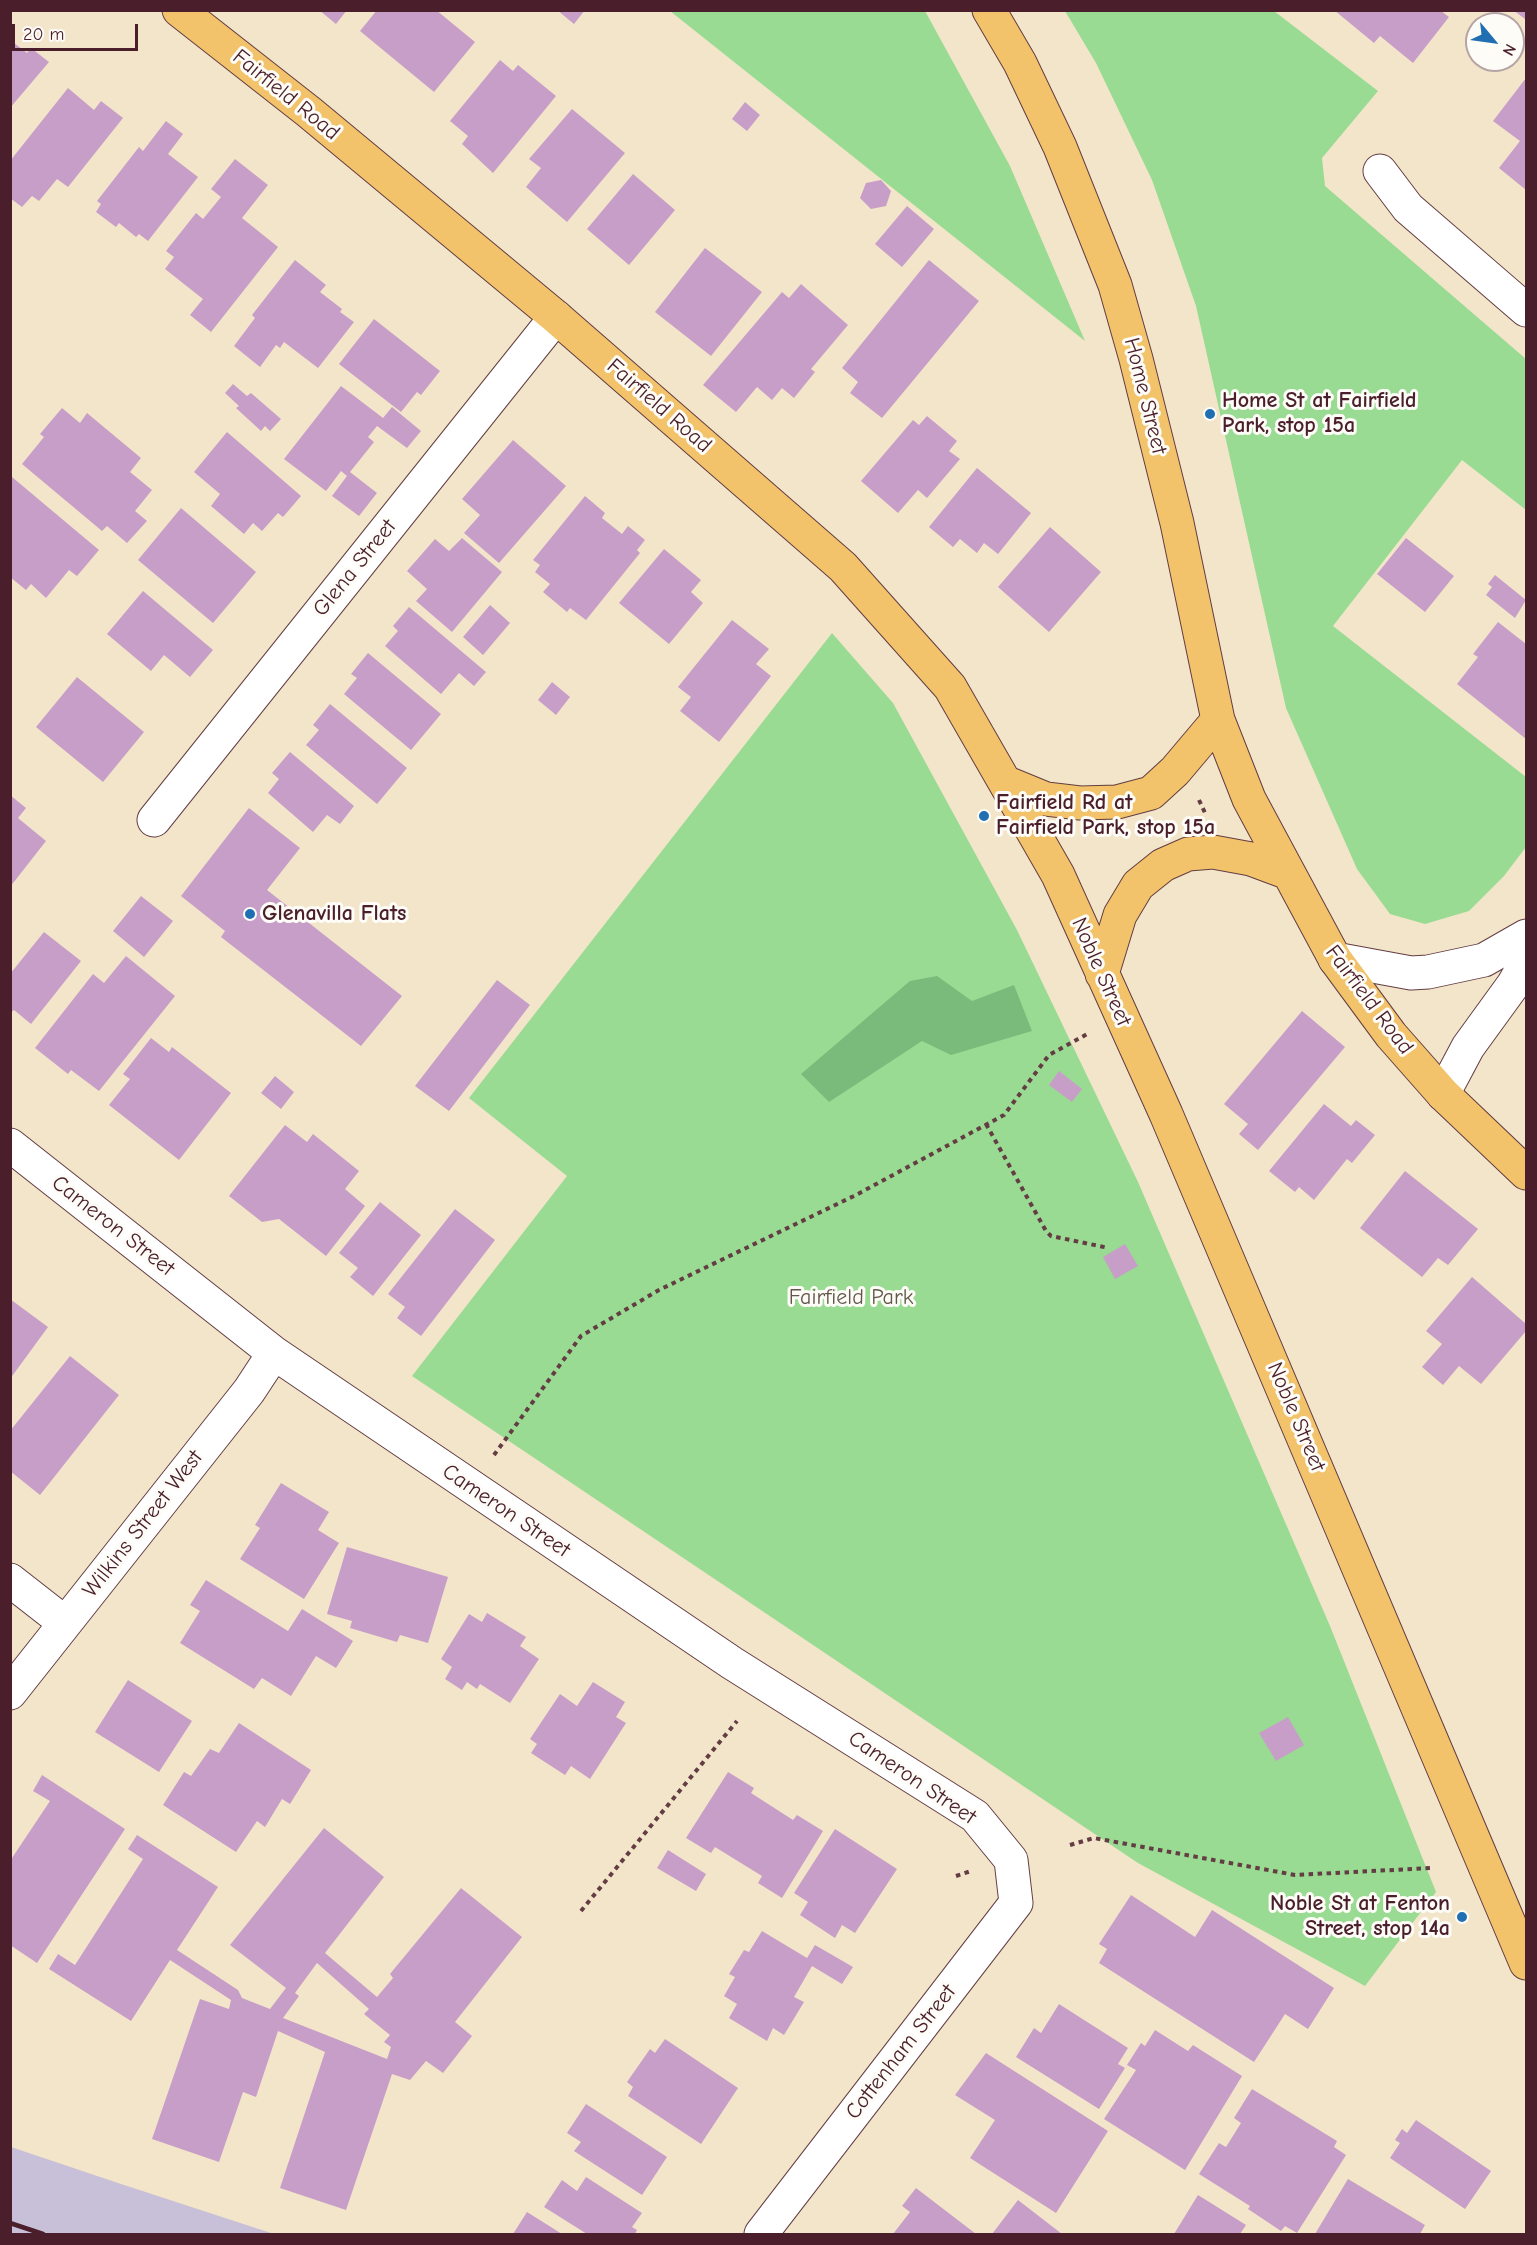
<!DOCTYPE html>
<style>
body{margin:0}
#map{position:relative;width:1537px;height:2245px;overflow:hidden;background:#f3e5ca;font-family:"Comic Neue",sans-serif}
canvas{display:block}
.frame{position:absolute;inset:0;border:12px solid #4a1f2b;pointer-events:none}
.north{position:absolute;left:1465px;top:12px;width:60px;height:60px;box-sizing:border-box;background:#fdfcf7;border:2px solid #b5a4a5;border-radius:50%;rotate:119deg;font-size:16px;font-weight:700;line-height:24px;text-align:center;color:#4a1f2b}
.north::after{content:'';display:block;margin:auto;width:21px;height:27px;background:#1f6fb2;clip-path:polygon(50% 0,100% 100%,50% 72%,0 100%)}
.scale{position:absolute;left:12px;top:24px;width:126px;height:27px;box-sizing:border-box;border:3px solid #4a1f2b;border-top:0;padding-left:8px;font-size:18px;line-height:21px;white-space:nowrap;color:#4a1f2b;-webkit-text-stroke:4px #fdfcf7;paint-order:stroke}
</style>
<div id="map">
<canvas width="1537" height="2245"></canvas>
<div class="frame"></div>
<div class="north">N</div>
<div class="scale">20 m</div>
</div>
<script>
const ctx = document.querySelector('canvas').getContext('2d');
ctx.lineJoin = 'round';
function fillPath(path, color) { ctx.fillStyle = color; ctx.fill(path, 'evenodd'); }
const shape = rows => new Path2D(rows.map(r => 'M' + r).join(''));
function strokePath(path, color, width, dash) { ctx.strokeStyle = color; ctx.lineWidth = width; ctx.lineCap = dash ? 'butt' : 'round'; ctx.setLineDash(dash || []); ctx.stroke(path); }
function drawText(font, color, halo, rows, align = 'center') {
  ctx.font = font + ' "Comic Neue",sans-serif'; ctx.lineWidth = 6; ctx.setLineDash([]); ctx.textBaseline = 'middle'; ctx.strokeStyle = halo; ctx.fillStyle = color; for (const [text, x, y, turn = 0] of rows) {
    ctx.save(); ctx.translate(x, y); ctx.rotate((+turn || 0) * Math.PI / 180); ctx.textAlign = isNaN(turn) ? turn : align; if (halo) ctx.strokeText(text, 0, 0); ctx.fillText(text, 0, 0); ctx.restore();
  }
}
fillPath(shape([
 [11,2147,118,2183,274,2234,11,2234]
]), '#c8bfd8');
fillPath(shape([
 [670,11,925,11,1010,166,1085,341],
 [1065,11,1274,11,1378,91,1322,158,1325,186,1526,359,1526,510,1462,460,1333,626,1526,777,1526,847,1504,876,1469,911,1425,924,1390,914,1357,869,1286,708,1196,306,1152,180,1096,63],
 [832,633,893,703,1017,930,1138,1182,1330,1626,1436,1892,1365,1986,1138,1863,412,1376,567,1176,469,1098]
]), '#99db92');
fillPath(shape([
 [937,976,972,1001,1014,985,1032,1031,951,1055,922,1041,829,1102,801,1074,910,981]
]), '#7abb7c');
fillPath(shape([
 [319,10,347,10,336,24],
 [377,10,436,10,475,42,434,92,360,31],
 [557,10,585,10,574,24],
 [1334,10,1440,10,1449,17,1413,63,1380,36,1374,43],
 [1513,10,1526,10,1526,17,1525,19],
 [14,43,27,53,31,48,49,62,10,108,10,47],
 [500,60,513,71,518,65,556,96,493,173,462,144,468,136,450,121],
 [1526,78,1526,190,1499,168,1520,141,1493,121],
 [68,88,94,110,101,101,123,118,68,187,57,179,39,201,32,196,22,207,10,198,10,161],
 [745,102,760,115,747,131,732,119],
 [572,109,625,153,567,222,526,187,541,168,529,159],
 [166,121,183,134,168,154,198,177,148,241,139,234,136,237,119,223,116,227,96,212,101,204,97,201,139,147,143,151],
 [235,159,268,185,242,218,278,247,211,332,190,315,203,299,165,269,174,257,166,251,196,213,203,219,221,197,211,189],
 [633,174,675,210,629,265,587,229],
 [881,180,891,191,886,206,871,209,860,198,866,183],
 [907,206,934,229,902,267,875,244],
 [705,248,762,292,711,356,655,312],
 [295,260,326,285,320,292,342,309,340,312,354,322,318,368,284,342,280,348,276,345,260,367,234,346,255,318,252,315],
 [929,260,979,301,882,418,850,393,858,382,842,368],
 [801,284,848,325,811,369,815,372,794,398,782,388,772,400,757,387,736,412,703,385,782,292,789,298],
 [374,319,440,371,421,395,417,392,401,412,339,364],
 [233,384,247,396,251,393,281,419,270,431,265,426,261,431,236,408,239,406,225,393],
 [341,386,383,418,392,407,421,431,407,448,377,426,368,437,374,442,350,472,377,493,359,516,332,496,347,476,341,471,326,491,284,459],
 [62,408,80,423,87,413,141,458,130,472,152,490,135,511,147,521,127,543,107,526,102,531,22,464,44,437,40,434],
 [927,416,957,441,949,451,960,459,927,498,918,490,898,513,861,481,913,420,919,425],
 [227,432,301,496,283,517,278,513,262,531,253,523,244,534,211,506,220,494,194,472],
 [513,440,566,486,499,563,464,533,480,515,462,499],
 [977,468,1031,513,998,554,984,543,977,553,960,539,953,547,929,527],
 [12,477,99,550,77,576,69,570,46,598,31,584,26,590,10,577],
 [585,496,605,513,602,518,622,534,628,526,645,540,637,550,640,553,586,620,570,608,567,612,543,592,550,584,535,572,540,565,533,560],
 [181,508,256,572,213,623,138,560],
 [1050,527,1101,572,1049,632,998,587],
 [462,538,502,572,452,632,416,601,427,589,407,571,435,539,449,551],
 [1406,538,1454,576,1425,612,1377,574],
 [664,549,701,580,691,592,703,603,669,644,619,603],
 [1495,575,1526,600,1515,618,1486,595,1492,587,1488,584],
 [143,591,213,650,190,677,164,655,151,671,107,634],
 [490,605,510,623,483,655,463,637],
 [409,607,486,672,474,686,459,673,441,694,385,646,398,631,393,626],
 [732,620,769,649,756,664,771,676,719,742,680,711,691,697,678,687],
 [1498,622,1526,644,1526,739,1457,684,1478,657,1473,654],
 [368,653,441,714,411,750,344,694,357,678,351,674],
 [77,677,144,732,103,782,36,727],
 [552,682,570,697,556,715,538,700],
 [330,704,407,768,377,804,306,745,319,730,313,725],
 [290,752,354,806,340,824,327,815,313,832,268,793,279,779,272,773],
 [10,795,26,808,18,818,46,841,10,887],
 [249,808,300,848,267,890,402,996,361,1046,221,937,225,931,181,896],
 [141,896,173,921,144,957,113,931],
 [44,932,81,961,31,1024,14,1010,10,1013,10,974],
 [126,956,175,996,99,1091,71,1070,68,1074,35,1048,93,974,104,983],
 [497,980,530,1005,449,1111,415,1086],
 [1302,1011,1345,1047,1258,1150,1239,1134,1248,1124,1224,1104],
 [151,1038,169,1052,172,1047,231,1093,179,1160,109,1105,130,1079,123,1074],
 [1059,1071,1082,1089,1072,1102,1049,1085],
 [275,1076,294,1092,281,1109,261,1093],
 [1324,1104,1351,1126,1356,1120,1375,1135,1352,1163,1347,1159,1314,1200,1299,1187,1295,1192,1269,1171],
 [285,1125,307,1142,313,1134,359,1171,345,1189,365,1206,326,1256,279,1219,262,1222,229,1196],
 [1405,1171,1478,1229,1448,1265,1438,1258,1422,1277,1360,1228],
 [380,1202,421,1235,373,1296,350,1277,358,1268,339,1253],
 [455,1209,495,1240,421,1336,397,1318,405,1307,388,1294],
 [1125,1244,1138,1266,1115,1279,1103,1257],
 [1472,1277,1526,1324,1526,1331,1481,1384,1459,1366,1443,1385,1422,1367,1442,1344,1426,1331],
 [10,1299,48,1327,10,1379],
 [70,1356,119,1395,40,1495,10,1471,10,1431],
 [281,1483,329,1512,318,1530,339,1543,304,1599,240,1559,260,1528,255,1525],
 [347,1547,448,1577,428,1643,400,1635,397,1642,350,1628,352,1621,327,1614],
 [206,1580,288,1631,302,1609,353,1641,336,1668,316,1656,291,1696,262,1678,254,1689,180,1643,200,1611,190,1605],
 [487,1613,526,1637,520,1646,539,1659,510,1703,480,1684,477,1689,467,1682,462,1690,445,1679,452,1667,441,1659,469,1614,482,1622],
 [128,1680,192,1721,159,1772,95,1732],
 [593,1682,625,1702,616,1717,626,1723,590,1779,571,1766,565,1775,531,1753,537,1744,530,1739,560,1694,577,1706],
 [1288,1717,1304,1745,1276,1761,1259,1733],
 [239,1723,311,1770,290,1804,282,1799,265,1827,257,1821,236,1852,163,1805,184,1772,191,1776,210,1749,219,1753],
 [728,1772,754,1788,751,1793,793,1820,797,1815,823,1831,782,1898,758,1883,762,1876,715,1847,711,1853,686,1838],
 [42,1775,125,1829,37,1963,10,1945,10,1861,50,1801,33,1791],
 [324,1828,384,1877,325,1953,377,1997,393,1978,390,1974,461,1888,522,1937,455,2022,472,2036,443,2073,426,2061,410,2080,392,2074,346,2210,280,2188,325,2052,278,2031,256,2097,243,2092,219,2162,152,2139,200,1999,229,2009,231,2000,170,1960,131,2021,49,1969,58,1954,75,1965,143,1859,128,1849,137,1835,218,1887,177,1950,238,1990,242,1998,270,2009,286,1988,230,1945],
 [317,1963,369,2009,364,2014,390,2035,384,2042,391,2047,387,2059,283,2018,299,1996,295,1993],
 [835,1829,897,1869,855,1933,842,1925,835,1938,800,1915,808,1902,794,1893],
 [668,1850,706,1874,696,1891,657,1868],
 [1131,1895,1195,1937,1212,1910,1334,1988,1308,2029,1285,2014,1254,2062,1099,1963,1107,1949,1099,1944],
 [762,1931,807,1958,815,1945,853,1967,842,1984,812,1966,794,1997,804,2002,784,2035,773,2028,767,2041,729,2018,737,2004,724,1996,735,1977,729,1974,744,1950,749,1952],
 [1059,2004,1128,2048,1118,2064,1125,2068,1099,2109,1016,2057,1034,2028,1041,2033],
 [1155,2030,1188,2051,1193,2045,1242,2076,1185,2170,1104,2119,1136,2070,1127,2065,1141,2043,1145,2046],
 [665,2039,738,2088,701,2144,628,2096,633,2087,627,2082,650,2049,655,2053],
 [986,2053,1108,2131,1056,2213,970,2158,995,2120,955,2095],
 [1252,2089,1337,2141,1334,2147,1346,2155,1297,2233,1285,2226,1281,2231,1248,2209,1250,2206,1199,2174,1219,2143,1226,2147,1241,2123,1234,2118],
 [586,2104,667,2157,642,2195,574,2151,581,2142,567,2133],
 [1416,2120,1491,2171,1465,2209,1390,2158,1400,2143,1395,2140,1402,2129,1407,2133],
 [586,2177,642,2213,632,2227,637,2230,635,2234,587,2234,544,2207,562,2180,577,2191],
 [1348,2179,1425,2225,1420,2234,1315,2234],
 [916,2188,976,2234,893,2234,910,2212,902,2206],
 [1198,2195,1246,2225,1240,2234,1174,2234],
 [1018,2200,1062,2234,992,2234],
 [527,2212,562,2234,513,2234]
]), '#c79ec7');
const minor = shape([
 [1380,171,1408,208,1526,310],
 [154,820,556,317],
 [1335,959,1411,973,1428,972,1484,960,1526,936],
 [1443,1094,1468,1047,1513,985,1526,962],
 [10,1145,274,1353,732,1663,975,1816,1011,1860,1016,1903,761,2234],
 [10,1580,65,1623],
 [10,1693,249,1391,274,1353]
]);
const major = shape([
 [179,10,309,112,556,317,843,567,950,687,1058,875,1166,1114,1526,1963],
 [989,10,1020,63,1060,147,1115,285,1136,359,1177,523,1218,720,1249,799,1335,959,1391,1035,1443,1094,1526,1173],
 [1007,783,1046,799,1080,803,1117,802,1151,793,1175,771,1218,720],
 [1102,974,1120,915,1138,885,1163,865,1188,854,1213,852,1251,859,1286,872]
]);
strokePath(minor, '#633d43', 35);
strokePath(major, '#633d43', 35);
strokePath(shape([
 [1199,800,1206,815],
 [986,1124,1046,1231,1051,1236,1109,1248],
 [494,1455,581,1336,659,1290,856,1195,1004,1115,1049,1055,1089,1033],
 [1070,1845,1094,1838,1295,1875,1431,1868],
 [956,1876,971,1871],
 [581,1911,737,1721]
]), '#633d43', 4, [4.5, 4.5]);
strokePath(minor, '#fff', 33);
strokePath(major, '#f2c36a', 33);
strokePath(shape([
 [10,2223,43,2234]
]), '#4a1f2b', 4.5);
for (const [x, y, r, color] of [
 [1210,414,6,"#1f6fb2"],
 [984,816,6,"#1f6fb2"],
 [250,914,6,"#1f6fb2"],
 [1462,1917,6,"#1f6fb2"]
]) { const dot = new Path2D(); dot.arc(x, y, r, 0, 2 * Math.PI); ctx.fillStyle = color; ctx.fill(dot); strokePath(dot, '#fdfcf7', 2); }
drawText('22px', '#4a1f2b', '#fdfcf7', [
 ["Fairfield Road",286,95,39],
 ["Home Street",1145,396,76],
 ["Fairfield Road",659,406,41],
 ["Glena Street",355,568,-51],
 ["Noble Street",1101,972,66],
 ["Fairfield Road",1369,1000,53],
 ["Cameron Street",113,1226,38],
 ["Noble Street",1296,1417,67],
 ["Cameron Street",506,1511,34],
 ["Wilkins Street West",143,1524,-52],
 ["Cameron Street",912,1778,34],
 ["Cottenham Street",901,2052,-52]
]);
drawText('bold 22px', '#4a1f2b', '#fdfcf7', [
 ["Home St at Fairfield",1222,401],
 ["Park, stop 15a",1222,426],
 ["Fairfield Rd at",996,803],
 ["Fairfield Park, stop 15a",996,828],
 ["Glenavilla Flats",262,914],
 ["Noble St at Fenton",1450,1904,"right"],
 ["Street, stop 14a",1450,1929,"right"]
], 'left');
drawText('22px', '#62574a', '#fdfcf7', [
 ["Fairfield Park",851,1298]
]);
</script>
